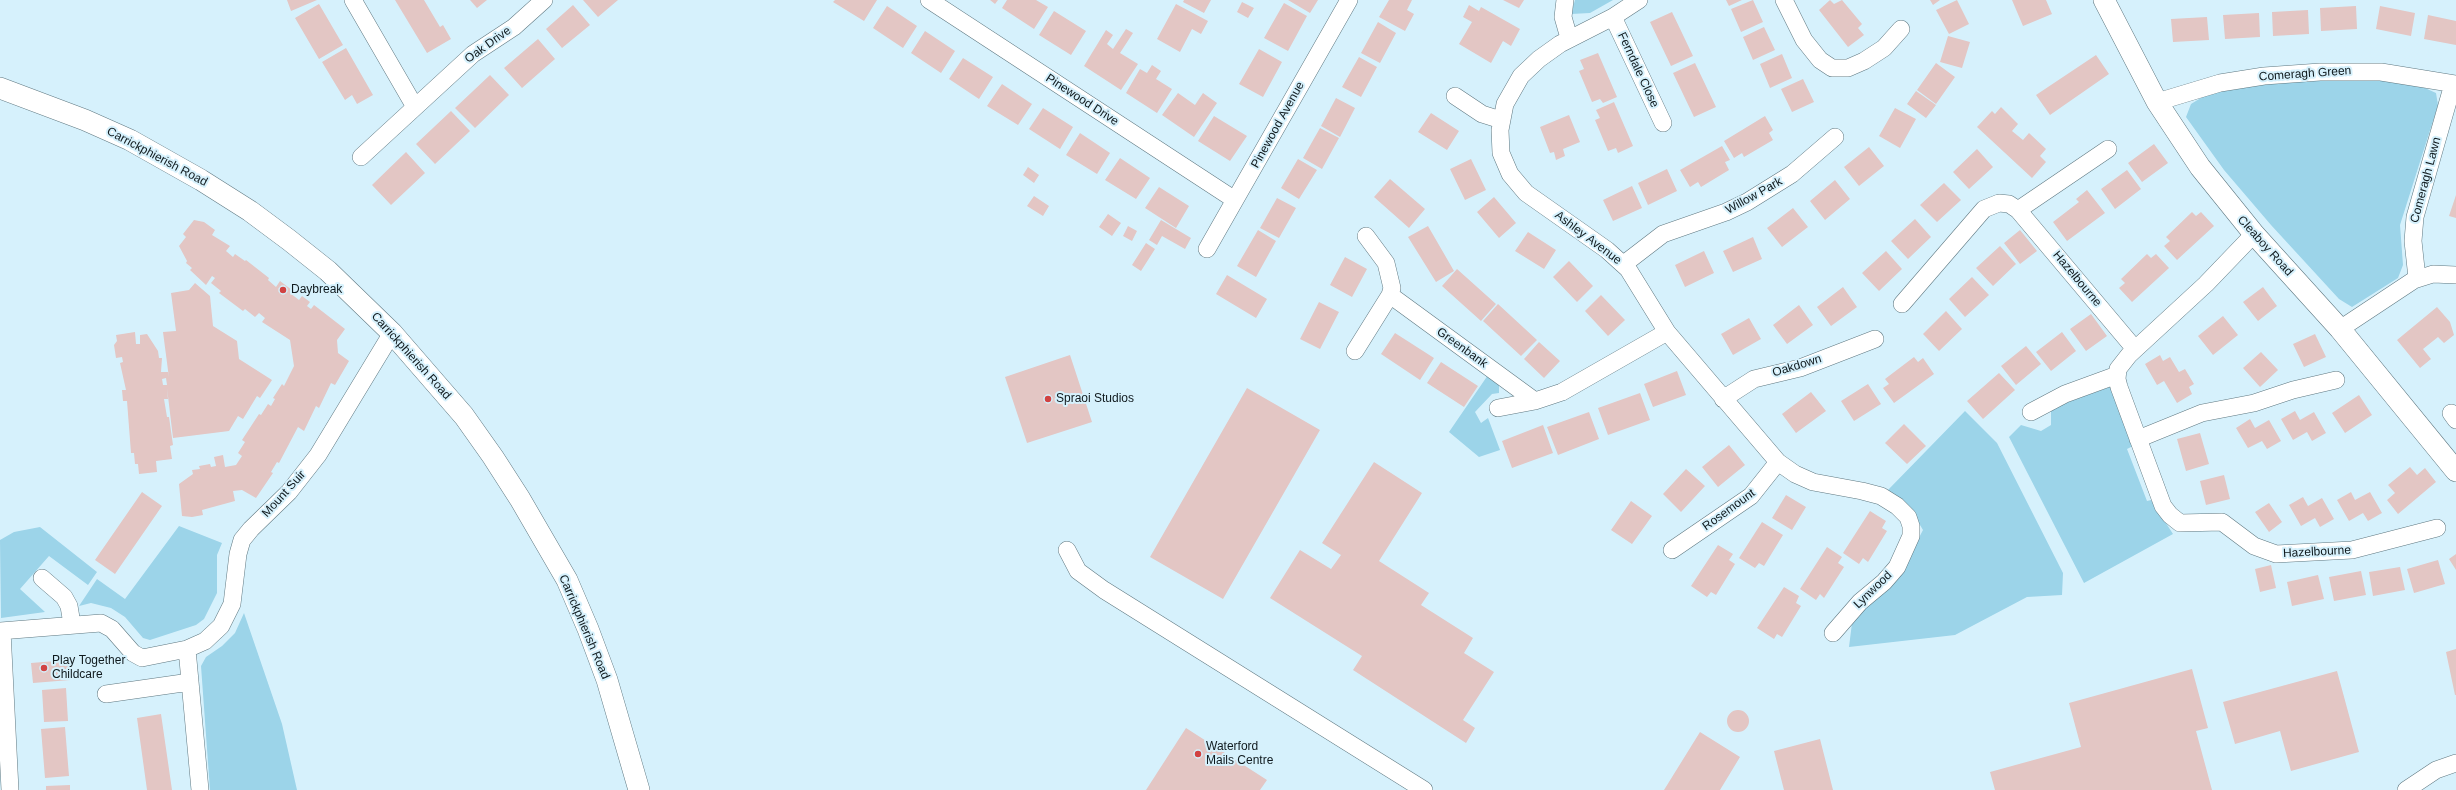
<!DOCTYPE html>
<style>
body{margin:0}
canvas{display:block;background:#d6f1fc}
</style>
<canvas width="2456" height="790"></canvas>
<script>
const ctx = document.querySelector('canvas').getContext('2d');
ctx.lineJoin = 'round';
function fillPath(path, color) { ctx.fillStyle = color; ctx.fill(path, 'evenodd'); }
const shape = rows => new Path2D(rows.map(r => 'M' + r).join(''));
function strokePath(path, color, width, dash) { ctx.strokeStyle = color; ctx.lineWidth = width; ctx.lineCap = dash ? 'butt' : 'round'; ctx.setLineDash(dash || []); ctx.stroke(path); }
function drawText(font, color, halo, rows, align = 'center') {
  ctx.font = font + ' Helvetica,sans-serif'; ctx.lineWidth = 4; ctx.setLineDash([]); ctx.textBaseline = 'middle'; ctx.strokeStyle = halo; ctx.fillStyle = color; for (const [text, x, y, turn = 0] of rows) {
    ctx.save(); ctx.translate(x, y); ctx.rotate((+turn || 0) * Math.PI / 180); ctx.textAlign = isNaN(turn) ? turn : align; if (halo) ctx.strokeText(text, 0, 0); ctx.fillText(text, 0, 0); ctx.restore();
  }
}
fillPath(shape([
 [1575,0,1613,0,1590,13,1571,14],
 [2370,79,2416,84,2436,93,2438,105,2400,225,2403,265,2398,278,2352,307,2339,299,2271,225,2224,170,2186,117,2191,104,2209,93,2270,83],
 [1488,375,1499,384,1499,393,1492,394,1475,412,1481,423,1488,418,1500,450,1479,457,1449,432],
 [2110,387,2133,446,2127,449,2147,501,2151,500,2173,534,2084,583,2009,437,2021,425,2041,431,2051,425,2051,408],
 [1965,411,1997,443,2063,573,2062,595,2027,597,1955,635,1849,647,1853,615,1897,580,1923,530,1911,510,1887,491],
 [179,526,222,543,217,555,217,593,204,619,196,625,150,640,143,638,125,617,111,608,91,603,79,606,97,579,125,599],
 [40,527,97,572,88,585,49,556,20,589,45,612,1,618,0,540,14,532],
 [244,613,282,724,297,790,210,790,201,666,206,657,222,646,235,633]
]), '#9cd4e9');
fillPath(shape([
 [287,0,317,0,291,11],
 [395,0,424,0,440,27,443,25,451,39,427,53],
 [470,0,487,0,477,8],
 [583,0,618,0,598,17],
 [835,0,877,0,864,21,833,2],
 [990,0,998,0,995,4],
 [1007,0,1036,0,1048,7,1034,29,1002,8],
 [1184,0,1211,0,1204,13,1183,2],
 [1288,0,1318,0,1310,13],
 [1389,0,1412,0,1407,10,1414,14,1405,31,1379,17],
 [1503,0,1524,0,1519,8],
 [1726,0,1742,0,1729,6],
 [1753,0,1763,22,1741,32,1731,9],
 [1830,0,1834,4,1842,0,1862,24,1858,28,1864,35,1848,47,1819,10],
 [1930,0,1940,0,1933,5],
 [1957,0,1969,24,1949,34,1936,10],
 [2012,0,2046,0,2052,14,2023,26],
 [1242,2,1254,8,1248,18,1237,12],
 [1284,3,1307,16,1288,51,1264,38],
 [319,4,343,45,319,59,295,18],
 [1176,4,1208,21,1201,34,1192,29,1180,52,1157,39],
 [573,5,590,25,562,48,546,29],
 [1469,5,1479,11,1481,7,1520,29,1511,46,1503,41,1491,63,1459,44,1472,22,1463,17],
 [887,6,917,26,903,48,873,28],
 [2356,6,2357,29,2321,31,2320,8],
 [2380,6,2415,13,2411,36,2376,29],
 [2308,10,2309,34,2273,36,2272,12],
 [1054,11,1086,31,1071,55,1039,35],
 [1672,12,1693,56,1671,66,1650,22],
 [2259,13,2260,37,2225,39,2223,15],
 [2428,15,2456,21,2456,45,2424,39],
 [2207,17,2209,40,2173,42,2171,19],
 [1378,22,1396,33,1380,63,1361,53],
 [1764,27,1775,50,1753,60,1743,37],
 [1126,29,1133,33,1120,53,1138,64,1121,90,1084,66,1106,30,1113,35,1107,44,1113,49],
 [925,31,955,51,941,73,911,53],
 [1948,36,1970,42,1962,68,1940,62],
 [538,39,555,59,522,88,504,68],
 [346,48,373,95,357,104,352,95,345,100,322,62],
 [1259,49,1282,62,1263,97,1239,84],
 [1598,53,1617,97,1603,103,1600,99,1592,102,1579,71,1584,69,1580,60],
 [1782,54,1792,78,1770,88,1760,64],
 [2096,55,2109,74,2050,115,2036,95],
 [1359,57,1377,67,1361,97,1342,87],
 [963,58,993,77,979,99,949,79],
 [1695,63,1716,107,1694,117,1673,73],
 [1936,63,1955,77,1936,104,1917,90],
 [1152,65,1161,71,1156,79,1172,89,1157,113,1126,93,1140,69,1147,73],
 [490,75,509,95,475,128,455,108],
 [1803,79,1814,102,1792,112,1781,89],
 [1002,84,1032,104,1018,125,987,106],
 [1916,91,1936,105,1926,118,1907,104],
 [1178,93,1195,105,1203,93,1217,103,1194,137,1162,115],
 [1336,98,1355,108,1340,137,1321,126],
 [1614,102,1633,146,1618,153,1616,148,1608,151,1595,120,1600,118,1596,110],
 [2001,107,2018,124,2012,131,2023,140,2029,133,2046,149,2040,156,2046,162,2032,178,1977,127,1992,111,1995,114],
 [1043,108,1073,127,1060,149,1029,129],
 [1895,108,1916,119,1900,148,1879,136],
 [451,111,470,131,435,164,416,144],
 [1431,113,1459,131,1447,150,1418,132],
 [1569,115,1580,142,1563,149,1565,156,1556,160,1554,152,1550,153,1540,127],
 [1214,116,1247,136,1230,161,1198,141],
 [1765,116,1773,130,1769,133,1773,140,1744,157,1742,153,1734,158,1724,141],
 [1320,128,1339,138,1322,169,1303,158],
 [1080,133,1110,153,1097,174,1066,155],
 [2154,144,2168,163,2142,182,2128,163],
 [1722,146,1730,160,1725,162,1729,170,1701,187,1698,182,1690,187,1680,170],
 [1869,147,1884,166,1859,186,1844,167],
 [1977,149,1993,167,1969,189,1953,172],
 [406,152,425,173,391,205,372,185],
 [1120,158,1150,178,1136,199,1105,180],
 [1298,159,1317,170,1299,199,1281,188],
 [1471,159,1486,190,1465,200,1450,169],
 [1028,167,1039,175,1034,183,1023,175],
 [1667,169,1677,191,1648,205,1638,183],
 [2127,170,2141,189,2115,209,2101,189],
 [1390,179,1425,209,1409,228,1374,197],
 [1835,180,1850,199,1825,220,1810,201],
 [1944,183,1961,200,1937,222,1920,205],
 [1632,186,1642,208,1613,221,1603,200],
 [1159,187,1189,206,1176,228,1145,208],
 [2087,190,2105,213,2067,241,2053,222,2079,202,2076,199],
 [2456,195,2456,218,2449,216],
 [1034,196,1049,206,1043,216,1027,206],
 [1494,197,1516,223,1499,238,1477,212],
 [1277,198,1296,208,1279,238,1260,228],
 [1793,208,1808,227,1782,247,1767,228],
 [2192,212,2196,216,2201,212,2214,226,2177,260,2164,246,2170,241,2166,237],
 [1108,214,1121,223,1112,236,1099,227],
 [1915,219,1931,237,1908,259,1891,241],
 [194,220,204,222,215,230,212,235,230,246,226,251,233,257,235,254,245,261,246,260,269,278,268,280,276,287,280,281,292,290,290,293,299,300,302,296,310,302,307,306,311,309,314,305,345,329,337,340,338,353,349,361,335,385,331,383,319,408,316,406,304,431,298,427,279,463,277,462,271,472,273,473,256,498,242,490,233,491,235,501,202,510,203,515,192,517,182,516,179,484,193,474,192,470,200,469,199,466,210,464,211,467,216,466,214,457,223,455,225,467,236,465,242,456,238,453,245,442,242,440,259,414,261,415,268,404,271,406,275,399,273,398,282,384,284,386,294,366,290,340,262,322,265,318,259,313,255,317,245,309,243,311,219,293,221,291,211,283,215,278,212,276,206,285,190,270,192,268,186,263,187,261,179,246,186,237,183,234],
 [1161,220,1191,238,1185,249,1162,236,1157,245,1149,240],
 [1128,226,1137,231,1132,241,1123,236],
 [1428,226,1454,271,1436,282,1408,237],
 [1258,230,1276,241,1256,277,1237,266],
 [2020,230,2037,251,2020,264,2004,243],
 [1528,232,1556,250,1544,269,1515,251],
 [1753,237,1762,259,1733,272,1723,251],
 [1146,243,1155,249,1141,271,1132,265],
 [2000,246,2016,264,1993,286,1976,268],
 [1704,251,1714,273,1685,287,1675,265],
 [1886,251,1902,269,1879,291,1862,273],
 [2147,254,2151,258,2156,254,2169,268,2132,302,2119,288,2125,283,2121,279],
 [1345,257,1367,269,1352,297,1330,285],
 [1569,261,1593,286,1577,302,1553,277],
 [1457,269,1496,304,1481,321,1442,286],
 [1227,275,1267,299,1256,318,1216,294],
 [1972,277,1989,295,1965,317,1949,299],
 [195,283,210,296,213,326,237,341,239,359,272,380,260,398,257,396,243,419,238,416,229,431,173,438,167,388,168,399,164,399,167,417,169,417,173,445,170,446,172,459,156,461,157,472,139,474,138,464,135,464,134,453,131,453,127,401,123,401,122,390,126,390,120,363,123,362,122,357,116,358,114,345,117,341,116,335,135,332,136,344,140,344,140,335,147,334,158,351,159,358,162,358,161,372,168,372,169,378,163,332,176,331,171,293,189,290],
 [166,378,167,385,163,385,162,379],
 [1843,287,1857,307,1831,326,1817,307],
 [2263,287,2277,306,2258,321,2243,302],
 [1601,295,1625,320,1608,336,1585,311],
 [1319,302,1339,312,1320,349,1300,339],
 [1498,304,1537,340,1521,356,1483,321],
 [1799,305,1813,325,1787,344,1773,325],
 [2437,307,2450,322,2454,335,2444,343,2438,337,2423,349,2431,359,2420,368,2397,340],
 [1946,311,1962,329,1939,351,1923,334],
 [2091,314,2107,336,2086,351,2070,329],
 [2223,316,2238,335,2213,355,2198,336],
 [1749,318,1761,339,1733,355,1721,334],
 [2062,332,2076,351,2051,371,2036,352],
 [1395,333,1434,358,1420,380,1381,354],
 [2315,334,2326,357,2304,367,2293,344],
 [1539,342,1560,361,1544,378,1524,359],
 [2026,346,2041,364,2016,385,2001,366],
 [2261,352,2278,370,2260,387,2243,368],
 [1070,355,1092,422,1027,443,1005,377],
 [2160,355,2163,361,2170,357,2179,372,2185,369,2194,384,2189,387,2192,394,2177,403,2164,381,2157,385,2145,364],
 [1914,357,1918,362,1923,358,1934,374,1894,403,1883,388,1889,384,1885,379],
 [1441,362,1478,386,1464,407,1427,383],
 [1677,371,1686,395,1653,407,1644,384],
 [1999,373,2015,390,1983,419,1967,401],
 [1868,384,1881,404,1854,421,1841,401],
 [1247,388,1320,430,1223,599,1150,557],
 [1811,392,1826,411,1796,433,1782,414],
 [1640,393,1650,420,1608,435,1598,408],
 [2359,395,2372,415,2345,433,2332,413],
 [2295,411,2300,420,2314,412,2326,433,2312,441,2307,432,2293,440,2281,419],
 [1589,412,1599,439,1558,455,1547,427],
 [2250,419,2255,428,2269,420,2281,441,2267,449,2262,441,2248,448,2236,428],
 [1904,424,1926,446,1907,464,1885,443],
 [1543,425,1553,453,1512,468,1502,441],
 [2200,433,2209,464,2186,471,2177,439],
 [1729,445,1745,465,1718,487,1702,467],
 [1374,462,1422,493,1379,561,1429,593,1421,605,1473,638,1464,653,1494,672,1463,720,1475,728,1466,743,1353,670,1362,656,1270,598,1300,550,1331,569,1341,555,1322,543],
 [2410,467,2417,475,2425,468,2436,482,2398,514,2387,500,2395,493,2388,485],
 [1686,469,1705,486,1681,512,1663,494],
 [2224,475,2230,499,2206,505,2200,481],
 [142,492,162,506,115,574,95,560],
 [2351,492,2355,500,2370,492,2382,513,2368,521,2363,513,2349,521,2337,500],
 [1786,495,1806,507,1792,530,1772,518],
 [2303,497,2308,506,2322,498,2334,519,2320,527,2315,518,2301,526,2289,505],
 [1631,501,1652,516,1632,544,1611,530],
 [2269,503,2282,522,2269,532,2255,512],
 [1870,511,1886,521,1882,528,1887,531,1868,562,1863,558,1859,564,1843,553],
 [1762,522,1783,535,1764,566,1759,563,1755,568,1739,558],
 [1718,545,1733,554,1729,560,1735,564,1716,595,1711,592,1707,597,1691,586],
 [1827,547,1842,557,1838,563,1844,567,1824,598,1820,594,1816,600,1800,589],
 [2456,554,2456,570,2449,559],
 [2438,560,2445,584,2414,593,2407,569],
 [2271,565,2276,588,2260,592,2255,569],
 [2400,567,2405,590,2373,596,2369,572],
 [2361,571,2366,595,2334,601,2329,577],
 [2318,575,2324,599,2292,606,2287,582],
 [1784,587,1799,596,1796,603,1801,606,1782,637,1777,634,1774,639,1757,628],
 [2456,649,2456,695,2455,695,2446,652],
 [68,660,70,680,33,683,31,663],
 [2192,669,2208,728,2196,731,2212,790,1995,790,1990,772,2081,747,2069,703],
 [2337,671,2359,752,2291,771,2280,731,2235,744,2223,702],
 [66,688,68,721,44,722,42,690],
 '1727 721a11 11 0 1 1 22 0a11 11 0 1 1-22 0Z',
 [161,714,172,790,147,790,137,718],
 [65,727,69,776,45,778,41,729],
 [1186,728,1267,780,1260,790,1146,790],
 [1700,732,1740,757,1720,790,1664,790],
 [1820,739,1833,790,1784,790,1774,751],
 [70,785,70,790,46,790,46,786]
]), '#e3c6c4');
const minor = shape([
 [353,0,415,107],
 [929,0,1235,200],
 [1565,0,1563,17,1569,38],
 [1639,0,1613,17,1560,44,1539,59,1521,76,1505,104,1500,130,1501,153,1510,174,1526,193,1607,250,1628,269,1667,332,1778,462,1795,474,1813,482,1862,491,1881,496,1897,506,1908,517,1911,526,1911,536,1897,567,1884,582,1860,602,1833,633],
 [1784,0,1804,40,1820,60,1832,68,1848,68,1864,61,1884,48,1901,29],
 [1613,17,1663,123],
 [1455,96,1482,114,1501,120],
 [2157,102,2220,83,2264,76,2320,72,2381,72,2456,84],
 [361,157,473,54,514,27,544,0],
 [2018,210,2135,349],
 [2254,234,2206,284,2129,355,2118,369,2117,379,2119,387,2163,506,2170,515,2180,523,2222,522,2254,546,2276,554,2352,550,2437,528],
 [1207,249,1349,0],
 [1624,264,1663,234,1726,212,1747,202,1792,174,1835,137],
 [2417,278,2413,241,2415,217,2453,84],
 [1390,295,1535,401],
 [1902,304,1984,209,1999,203,2009,204,2018,210,2108,149],
 [2340,329,2414,280,2433,274,2456,275],
 [1355,351,1390,295,1392,288,1386,263,1366,236],
 [1723,399,1754,379,1800,368,1875,339],
 [1498,408,1535,401,1562,392,1667,332],
 [2031,412,2065,394,2117,375],
 [2451,413,2456,420],
 [2138,439,2202,413,2254,403,2293,390,2336,380],
 [1067,550,1078,571,1104,590,1424,790],
 [1672,550,1751,496,1778,462],
 [42,578,64,597,69,606,72,624],
 [0,631,101,623,112,629,133,653,142,658,187,649,205,641,221,626,232,604,238,554,242,540,251,529,289,492,318,455,392,333],
 [2,631,10,790],
 [187,649,200,790],
 [106,694,190,682],
 [2406,790,2436,770,2456,763]
]);
const tertiary = shape([
 [2104,0,2157,102,2200,167,2254,234,2340,329,2456,471],
 [0,88,85,120,130,140,201,180,250,211,289,240,328,271,392,333,464,416,493,457,520,499,567,580,588,629,607,680,639,790]
]);
strokePath(minor, '#5f7881', 18);
strokePath(tertiary, '#5f7881', 22);
strokePath(minor, '#fff', 17);
strokePath(tertiary, '#fff', 21);
for (const [x, y, r, color] of [
 [283,290,4,"#d14242"],
 [1048,399,4,"#d14242"],
 [44,668,4,"#d14242"],
 [1198,754,4,"#d14242"]
]) { const dot = new Path2D(); dot.arc(x, y, r, 0, 2 * Math.PI); ctx.fillStyle = color; ctx.fill(dot); strokePath(dot, '#d6f1fc', 1.5); }
drawText('12px', '#0f191d', '#d6f1fc', [
 ["Oak Drive",488,45,-36],
 ["Ferndale Close",1638,70,65],
 ["Comeragh Green",2305,74,-4],
 ["Pinewood Drive",1082,100,33],
 ["Pinewood Avenue",1278,125,-61],
 ["Carrickphierish Road",157,157,28],
 ["Comeragh Lawn",2426,180,-75],
 ["Willow Park",1754,196,-29],
 ["Ashley Avenue",1588,238,37],
 ["Cleaboy Road",2265,246,48],
 ["Hazelbourne",2077,279,50],
 ["Greenbank",1462,348,36],
 ["Carrickphierish Road",411,356,48],
 ["Oakdown",1797,366,-17],
 ["Mount Suir",284,494,-48],
 ["Rosemount",1729,510,-36],
 ["Hazelbourne",2317,552,-3],
 ["Lynwood",1873,590,-44],
 ["Carrickphierish Road",584,627,67]
]);
drawText('12px', '#0f191d', '#d6f1fc', [
 ["Daybreak",291,290],
 ["Spraoi Studios",1056,399],
 ["Play Together",52,661],
 ["Childcare",52,675],
 ["Waterford",1206,747],
 ["Mails Centre",1206,761]
], 'left');
</script>
